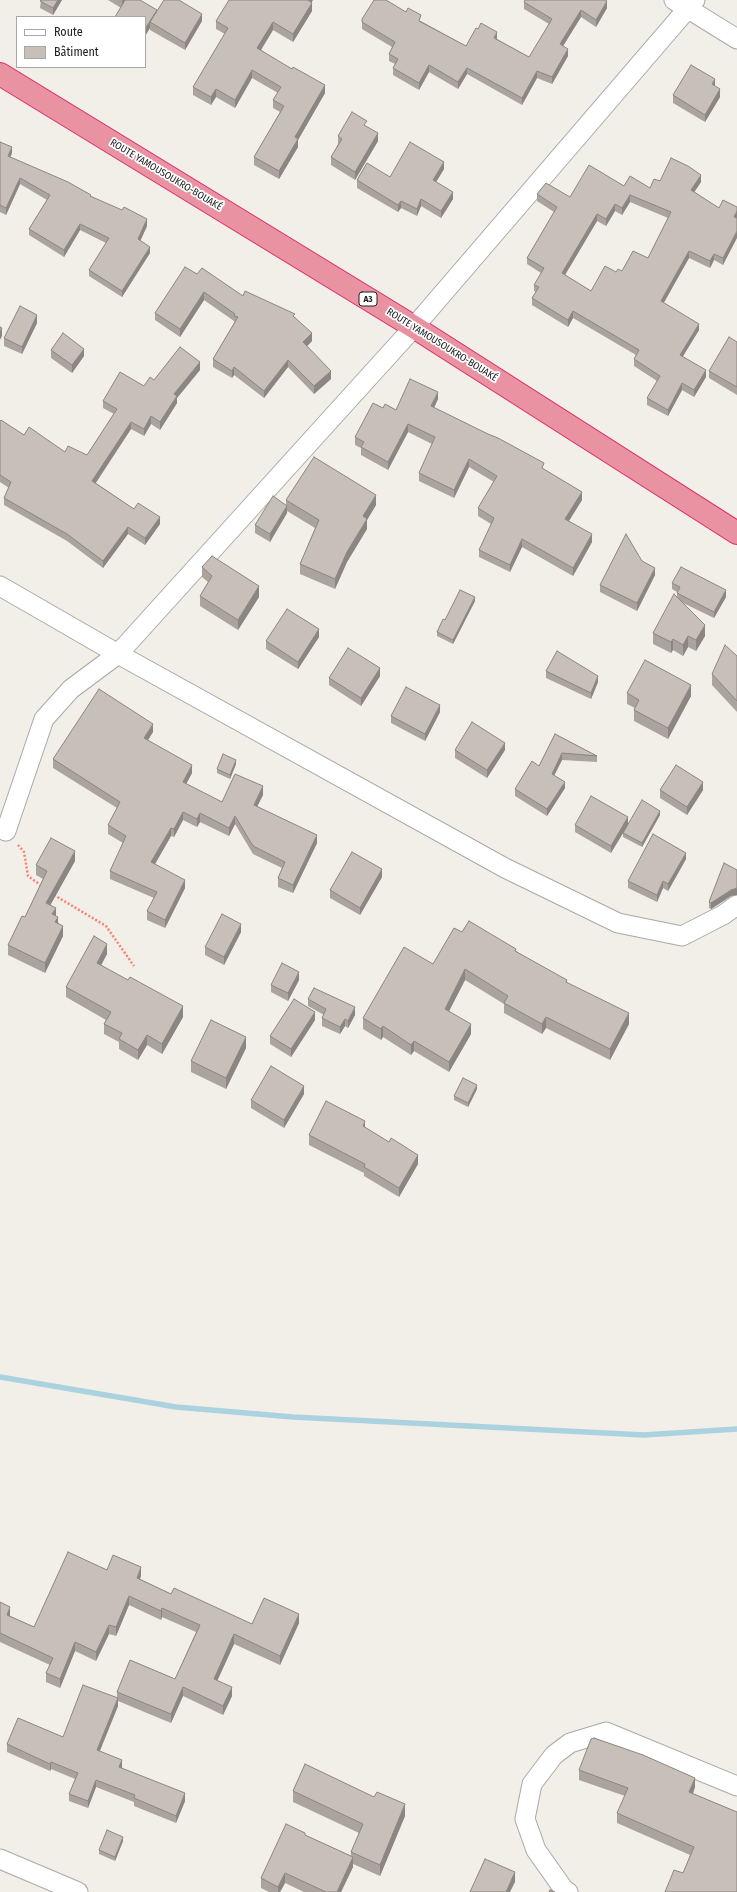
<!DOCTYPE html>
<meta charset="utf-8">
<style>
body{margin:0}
#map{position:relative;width:737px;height:1892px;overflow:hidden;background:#f2efe9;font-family:"Fira Sans Condensed",sans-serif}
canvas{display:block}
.legend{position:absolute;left:16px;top:16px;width:130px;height:52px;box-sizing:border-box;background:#fff;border:1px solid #a7a7a7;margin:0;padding:5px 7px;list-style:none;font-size:12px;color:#222}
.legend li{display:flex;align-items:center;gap:8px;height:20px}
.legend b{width:20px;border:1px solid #a7a7a7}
</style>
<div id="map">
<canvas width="737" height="1892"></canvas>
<ul class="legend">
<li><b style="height:5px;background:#fff"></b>Route</li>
<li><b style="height:11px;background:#c7bfb8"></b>Bâtiment</li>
</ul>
</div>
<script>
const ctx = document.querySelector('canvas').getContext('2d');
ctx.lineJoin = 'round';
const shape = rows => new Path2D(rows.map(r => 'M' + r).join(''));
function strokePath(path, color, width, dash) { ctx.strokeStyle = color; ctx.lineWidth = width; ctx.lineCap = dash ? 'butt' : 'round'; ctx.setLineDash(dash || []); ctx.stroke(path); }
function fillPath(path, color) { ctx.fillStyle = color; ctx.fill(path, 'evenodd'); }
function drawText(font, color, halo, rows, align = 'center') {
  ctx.font = font + ' "Fira Sans Condensed",sans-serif'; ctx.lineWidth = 3.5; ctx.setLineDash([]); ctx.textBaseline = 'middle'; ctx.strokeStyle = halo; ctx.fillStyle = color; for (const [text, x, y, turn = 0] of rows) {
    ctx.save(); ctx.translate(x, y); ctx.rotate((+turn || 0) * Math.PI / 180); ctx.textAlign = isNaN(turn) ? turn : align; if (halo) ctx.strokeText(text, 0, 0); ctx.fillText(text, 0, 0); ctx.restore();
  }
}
strokePath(shape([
 [0,1377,176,1407,293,1417,644,1435,737,1429]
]), '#aad3df', 5.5);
const minor = shape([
 [674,0,737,39],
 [0,586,118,654,505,868,618,923,682,936,723,915,737,905],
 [6,831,44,719,71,689,118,654,414,327,695,0],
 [0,1859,78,1892],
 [568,1892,565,1891,536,1850,525,1819,532,1784,554,1755,570,1743,606,1732,737,1786]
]);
const highway = shape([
 [0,74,414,327,737,533]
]);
strokePath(minor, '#a9a9a9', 21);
strokePath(highway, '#dc2a67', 24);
strokePath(shape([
 [18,845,24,852,28,876,42,886],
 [54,895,106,926,134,966]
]), '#fa8072', 2.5, [2, 2]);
strokePath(minor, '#fff', 19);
strokePath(highway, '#e892a2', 22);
fillPath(shape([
 [41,0,62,0,53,15,40,8],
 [108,0,140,0,157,12,202,21,185,50,150,30,150,28,145,36,145,17,121,8],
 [524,2,607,8,596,27,581,17,563,46,568,56,552,84,537,78,522,105,467,74,458,89,429,72,419,90,393,75,393,68,395,64,389,61,389,54,392,47,362,29,362,19,421,21,466,46,497,39,529,57,549,24,524,9],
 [312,3,312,11,293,42,273,30,261,50,325,93,298,140,298,147,279,179,254,165,254,157,280,112,273,108,273,100,278,93,252,78,235,108,216,97,211,105,193,95,193,87,225,34,216,29,216,21],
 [715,86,720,97,705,122,673,103,673,95],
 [367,127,378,141,355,180,331,165,331,157,338,144,338,136],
 [0,142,12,153,10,157,91,196,147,226,140,241,150,253,122,297,89,276,89,270,106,243,80,230,64,257,29,235,29,229,47,200,20,184,6,215,0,212],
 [444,169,436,182,453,199,441,218,421,206,417,216,401,208,398,212,357,188,357,180,390,177],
 [660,181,701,182,694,192,719,208,737,207,737,217,723,265,714,260,710,268,689,258,663,303,699,330,683,356,706,377,694,397,682,390,668,416,647,405,647,398,657,381,634,366,634,359,636,355,573,318,568,327,532,305,532,298,536,292,534,291,534,285,541,273,527,264,527,258,554,212,537,201,537,194,570,197,624,186,650,188],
 [630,202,668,218,648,258,622,271,616,272,591,291,565,275,597,221,606,226,615,211,622,215],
 [197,274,243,296,295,317,312,341,307,346,331,379,314,394,288,367,264,398,234,375,232,378,213,367,213,359,234,323,234,321,204,300,180,337,155,320,155,313],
 [37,323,22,354,4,346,4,338],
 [737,342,737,395,709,378,709,371],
 [51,350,84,356,72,373,51,358],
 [200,370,177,398,177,403,160,430,151,424,144,436,131,429,96,483,134,509,160,524,145,545,128,534,103,568,67,541,4,505,4,498,9,488,0,482,0,421,24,435,65,452,87,455,114,414,103,408,103,401,144,386,154,380],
 [438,399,434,408,544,469,582,500,569,521,592,542,573,576,522,547,510,572,479,557,479,550,491,524,478,516,478,508,494,482,469,467,454,498,419,481,419,473,432,444,408,432,388,470,361,455,361,448,355,445,355,437,383,408,396,410],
 [286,500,376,505,367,520,367,529,347,562,335,589,300,574,300,564,315,528,287,511,287,513,270,542,255,533,255,525,286,505],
 [642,561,655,575,637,611,600,592,600,585],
 [202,567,259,597,238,630,200,606,200,596,208,582,202,577],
 [672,583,726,597,714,618,681,602,705,636,696,651,688,647,683,656,673,650,671,653,653,644,653,633,677,597,677,592,672,589],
 [475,601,453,644,437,636,437,632,445,620],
 [319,637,298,669,266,649,266,641],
 [737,656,737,712,712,685,712,674],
 [546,671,598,682,591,699,546,678],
 [380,676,361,706,329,685,329,678],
 [627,693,691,696,668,739,634,721,634,710,635,708,627,704],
 [440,712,425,741,391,723,391,716],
 [153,732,148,740,192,773,186,784,222,802,263,795,257,806,317,843,293,893,278,887,278,878,282,868,253,854,235,824,229,836,200,822,197,827,183,820,174,837,171,836,155,864,185,888,165,928,147,920,147,911,154,898,110,879,110,871,123,843,108,834,108,825,117,808,53,768,53,759],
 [555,734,597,756,597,762,562,760,554,775,565,788,547,816,515,796,515,789,539,766],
 [455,750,505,750,487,778,455,758],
 [236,764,230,779,217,773,217,769],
 [660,790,703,790,687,815,660,798],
 [660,815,642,847,623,837,623,833],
 [628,817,611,853,575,832,575,825],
 [686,859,668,891,663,888,657,902,628,888,628,881],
 [75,861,50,905,56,916,63,936,45,973,8,955,8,945,25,917,43,879,36,875,36,865],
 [382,877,360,915,330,898,330,890],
 [731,896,711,909,709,908,709,902],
 [241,932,224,965,205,955,205,947],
 [462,932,516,951,567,983,629,1024,610,1060,546,1028,542,1034,504,1013,504,1004,465,980,449,1011,471,1034,449,1072,414,1051,411,1055,383,1037,381,1040,363,1029,363,1018,433,964],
 [107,954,101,965,183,1017,162,1054,147,1045,138,1060,119,1049,119,1042,104,1034,104,1024,106,1020,66,997,66,987],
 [299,980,288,1001,271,992,271,985],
 [308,999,355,1015,348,1028,345,1026,340,1034,322,1026,322,1018,324,1015,308,1006],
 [315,1020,291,1057,270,1044,270,1036],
 [246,1048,226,1089,191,1072,191,1061],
 [477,1089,468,1107,454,1100,454,1096],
 [304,1094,284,1128,251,1108,251,1100],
 [365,1128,389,1142,418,1164,399,1197,364,1176,364,1173,309,1145,309,1135],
 [107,1570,141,1576,140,1579,171,1594,252,1624,299,1623,280,1665,234,1644,217,1681,232,1696,223,1715,183,1696,171,1723,118,1701,118,1706,100,1751,122,1767,122,1768,185,1801,176,1823,134,1806,134,1802,96,1787,88,1808,69,1801,69,1794,75,1779,51,1769,50,1771,7,1752,7,1744,63,1737,117,1698,117,1692,175,1679,196,1632,162,1617,161,1620,129,1605,116,1636,109,1634,96,1661,75,1651,60,1688,46,1682,46,1673,50,1665,0,1642,0,1602,10,1616,34,1627],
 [579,1770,695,1787,693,1794,737,1812,683,1873,690,1855,617,1823,617,1813,625,1796,579,1780],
 [293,1791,405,1816,380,1876,353,1864,353,1867,341,1892,304,1892,285,1883,280,1892,269,1892,261,1888,261,1878,305,1835,351,1856,351,1852,359,1833,293,1802],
 [123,1841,115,1861,99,1854,99,1850]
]), '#aba49e');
fillPath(shape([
 [58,0,62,0,53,15,53,8],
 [122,0,127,0,122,8],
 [309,0,313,0,308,9],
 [607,1,607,8,596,27,596,20],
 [312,3,312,11,293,42,293,34],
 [157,10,157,17,150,22,150,28,145,36,145,29],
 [581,10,581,17,560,51,560,44],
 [202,14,202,21,185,50,185,43],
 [273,22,273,30,257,56,257,48],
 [497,32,497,39,494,38],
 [568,49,568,56,552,84,552,77],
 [429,65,429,72,419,90,419,83],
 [467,68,467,74,458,89,458,82],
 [252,70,252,78,235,108,235,100],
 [537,71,537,78,522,105,522,98],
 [715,79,715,86,712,84],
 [325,85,325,93,298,140,298,147,279,179,279,171,295,137],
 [216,89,216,97,211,105,211,97],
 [720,89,720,97,705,122,705,115],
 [378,133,378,141,355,180,355,172],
 [12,147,12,153,8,163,8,156],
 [444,162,444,169,433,187,433,180],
 [701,175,701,182,691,197,691,190],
 [20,178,20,184,6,215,6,208],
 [453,192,453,199,441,218,441,211],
 [630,195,630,202,622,215,622,208],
 [421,199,421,206,417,216,417,209],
 [401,201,401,208,398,212,398,205],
 [615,204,615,211,606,226,606,219],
 [737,211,737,217,734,223,734,217],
 [597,214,597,221,562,280,562,273],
 [147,219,147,226,138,246,138,239],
 [80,224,80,230,64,257,64,250],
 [737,231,737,238,723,265,723,258],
 [150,247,150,253,122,297,122,291],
 [689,251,689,258,661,308,661,301],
 [714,254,714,260,710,268,710,261],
 [204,292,204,300,180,337,180,329],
 [573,311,573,318,568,327,568,320],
 [37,315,37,323,22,354,22,347],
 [699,324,699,330,680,361,680,355],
 [2,328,2,336,0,340,0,333],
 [312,333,312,341,303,350,303,342],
 [84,349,84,356,72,373,72,365],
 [288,360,288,367,264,398,264,391],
 [200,362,200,370,177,398,177,403,160,430,160,422,174,394],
 [234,367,234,375,232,378,232,371],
 [706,370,706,377,694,397,694,390],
 [331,371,331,379,314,394,314,386],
 [682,383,682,390,668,416,668,410],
 [438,392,438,399,431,414,431,406],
 [151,416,151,424,144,436,144,429],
 [131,422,131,429,92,488,92,481],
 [408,424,408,432,388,470,388,462],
 [469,459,469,467,454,498,454,490],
 [582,492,582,500,565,527,565,519],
 [376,495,376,505,367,520,367,529,347,562,335,589,335,579,363,516],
 [287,506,287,513,270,542,270,534],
 [160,517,160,524,145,545,145,538],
 [128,527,128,534,103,568,103,561],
 [592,534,592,542,573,576,573,568],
 [522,539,522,547,510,572,510,565],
 [655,568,655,575,637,611,637,603],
 [259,586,259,597,238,630,238,620],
 [726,590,726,597,714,618,714,612],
 [475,597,475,601,453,644,453,640],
 [705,625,705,636,696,651,696,640],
 [319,629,319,637,298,669,298,662],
 [688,636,688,647,683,656,683,645],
 [673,639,673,650,671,653,671,642],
 [380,668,380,676,361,706,361,698],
 [598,676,598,682,591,699,591,693],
 [691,685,691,696,668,739,668,728],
 [440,705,440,712,425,741,425,734],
 [153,724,153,732,144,746,144,738],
 [505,743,505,750,487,778,487,770],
 [562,753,562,760,552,780,552,774],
 [236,760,236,764,230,779,230,775],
 [192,765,192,773,183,790,183,782],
 [565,782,565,788,547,816,547,809],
 [703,782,703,790,687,815,687,807],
 [263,786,263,795,254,813,254,805],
 [660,811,660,815,642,847,642,843],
 [183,812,183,820,174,837,174,829],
 [200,813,200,822,197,827,197,819],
 [235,816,235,824,229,836,229,828],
 [628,817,628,825,611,853,611,846],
 [171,828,171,836,151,871,151,862],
 [317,835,317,843,293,893,293,885],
 [75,851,75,861,46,913,46,903],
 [686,853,686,859,668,891,668,884],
 [382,869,382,877,360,915,360,908],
 [185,880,185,888,165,928,165,920],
 [663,881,663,888,657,902,657,895],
 [737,888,737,895,731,896,711,909,711,903,731,890],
 [56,908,56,918,52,914],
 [58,917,58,927,55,922],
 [241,924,241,932,224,965,224,957],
 [63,926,63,936,45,973,45,963],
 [107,944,107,954,97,973,97,963],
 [465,969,465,980,445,1019,445,1009],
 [299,972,299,980,288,1001,288,993],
 [183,1006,183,1017,162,1054,162,1044],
 [355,1007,355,1015,348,1028,348,1021],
 [315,1012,315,1020,291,1057,291,1049],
 [629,1013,629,1024,610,1060,610,1049],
 [546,1017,546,1028,542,1034,542,1024],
 [345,1019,345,1026,340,1034,340,1027],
 [471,1024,471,1034,449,1072,449,1062],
 [383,1026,383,1037,381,1040,381,1029],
 [147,1035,147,1045,138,1060,138,1050],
 [246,1037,246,1048,226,1089,226,1078],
 [414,1041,414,1051,411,1055,411,1045],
 [477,1085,477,1089,468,1107,468,1103],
 [304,1086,304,1094,284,1128,284,1120],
 [365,1121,365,1131,363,1126],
 [418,1155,418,1164,399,1197,399,1188],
 [141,1567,141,1576,137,1587,137,1578],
 [129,1596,129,1605,116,1636,116,1627],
 [10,1607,10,1616,7,1624,7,1615],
 [162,1608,162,1617,161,1620,161,1611],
 [299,1614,299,1623,280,1665,280,1656],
 [109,1625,109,1634,96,1661,96,1652],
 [234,1634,234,1644,214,1688,214,1679],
 [75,1642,75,1651,60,1688,60,1679],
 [183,1687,183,1696,171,1723,171,1714],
 [232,1687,232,1696,223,1715,223,1706],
 [118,1698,118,1706,97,1757,97,1750],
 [122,1760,122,1767,119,1774,119,1767],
 [51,1762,51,1769,50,1771,50,1764],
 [695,1778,695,1787,689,1802,689,1792],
 [96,1780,96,1787,88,1808,88,1801],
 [185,1793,185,1801,176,1823,176,1816],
 [405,1804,405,1816,380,1876,380,1865],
 [123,1837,123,1841,115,1861,115,1857],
 [353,1857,353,1867,341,1892,337,1892],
 [515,1872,515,1882,510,1892,506,1892],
 [285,1873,285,1883,280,1892,278,1892,278,1887]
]), '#8b8681');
const building = shape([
 [41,0,58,0,53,8,40,1,41,0],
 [125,0,140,0,157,10,145,29,145,17,115,17,125,0],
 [164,0,179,0,202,14,185,43,150,22,164,0],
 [229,0,309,0,308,0,312,3,293,34,273,22,257,48,292,69,293,67,325,85,295,137,298,139,279,171,254,157,284,106,273,100,281,87,252,70,235,100,216,89,211,97,193,87,228,28,216,21,229,0],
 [374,0,386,0,406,12,408,8,421,15,419,21,466,46,476,28,478,29,481,23,497,32,494,38,529,57,552,19,524,2,525,0,605,0,607,1,596,20,581,10,560,44,568,49,552,77,537,71,522,98,467,68,458,82,429,65,419,83,393,68,398,59,389,54,395,42,362,22,362,19,374,0],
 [691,65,715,79,712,84,720,89,705,115,673,95,691,65],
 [352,112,367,121,364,125,378,133,355,172,331,157,342,139,338,136,352,112],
 [0,142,12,147,8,156,68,182,91,195,90,196,122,210,124,207,147,219,138,239,150,247,122,291,89,270,109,238,80,224,64,250,29,229,50,195,20,178,6,208,0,205,0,142],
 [410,142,444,162,433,180,453,192,441,211,421,199,417,209,401,201,398,205,357,180,367,163,390,177,410,142],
 [671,158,688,166,701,175,691,190,719,208,723,200,737,207,737,211,734,217,737,218,737,231,723,258,714,254,710,261,689,251,661,301,699,324,680,355,706,370,694,390,682,383,668,410,647,398,660,376,634,359,639,350,573,311,568,320,532,298,539,287,534,285,544,268,527,258,557,207,537,194,546,183,570,197,589,165,624,186,630,176,650,188,654,179,660,181,671,158],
 [630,195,671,212,648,258,633,251,622,271,618,269,616,272,605,266,591,291,562,273,597,214,606,219,615,204,622,208,630,195],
 [185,267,197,274,202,268,243,296,245,291,295,314,293,316,312,333,303,342,331,371,314,386,288,360,264,391,234,367,232,371,213,359,238,317,234,316,235,314,204,292,180,329,155,313,185,267],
 [20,306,37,315,22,347,4,338,20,306],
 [0,327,2,328,0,333,0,327],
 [63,333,84,349,72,365,51,350,63,333],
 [729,337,737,342,737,387,709,371,729,337],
 [180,347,200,362,174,394,177,396,160,422,151,416,144,429,131,422,92,481,134,509,138,503,160,517,145,538,128,527,103,561,67,534,4,498,11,482,0,475,0,421,1,420,24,435,29,427,65,452,68,446,87,455,117,409,103,401,120,372,144,386,150,377,154,380,180,347],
 [410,379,438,392,431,406,488,434,498,438,544,463,542,468,582,492,565,519,592,534,573,568,522,539,510,565,479,550,494,518,478,508,497,476,469,459,454,490,419,473,435,437,408,424,388,462,361,447,364,442,355,437,373,403,383,408,385,404,396,410,410,379],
 [314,457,376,495,363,516,367,519,347,552,335,579,300,564,319,520,286,500,314,457],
 [273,496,287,506,270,534,255,525,273,496],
 [626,534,642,561,655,568,637,603,600,585,626,534],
 [212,556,259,586,238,620,200,596,212,576,202,567,212,556],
 [681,567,726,590,714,612,677,593,680,587,672,583,681,567],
 [460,590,475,597,453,640,437,632,443,619,445,620,460,590],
 [674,594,705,625,696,640,688,636,683,645,673,639,671,642,653,633,674,594],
 [287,609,319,629,298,662,266,641,287,609],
 [725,645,737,656,737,701,712,674,725,645],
 [348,648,380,668,361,698,329,678,348,648],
 [557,651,598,676,591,693,546,671,557,651],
 [645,660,691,685,668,728,634,710,639,700,627,693,645,660],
 [406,687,440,705,425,734,391,716,406,687],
 [99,689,153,724,144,738,192,765,183,782,222,802,235,774,263,786,254,805,317,835,293,885,278,878,285,862,253,846,235,816,229,828,200,813,197,819,183,812,174,829,171,828,151,862,185,880,165,920,147,911,157,892,110,871,126,836,108,825,120,802,53,759,99,689],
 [472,722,505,743,487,770,455,750,472,722],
 [555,734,597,756,562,753,552,774,565,782,547,809,515,789,532,761,539,766,555,734],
 [223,754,236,760,230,775,217,769,223,754],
 [676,765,703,782,687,807,660,790,676,765],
 [591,796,628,817,611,846,575,825,591,796],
 [642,800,660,811,642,843,623,833,642,800],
 [653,834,686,853,668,884,663,881,657,895,628,881,653,834],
 [51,838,75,851,46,903,56,908,52,914,58,917,55,922,63,926,45,963,8,945,22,916,25,917,47,871,36,865,51,838],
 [352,852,382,869,360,908,330,890,352,852],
 [724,863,737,870,737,888,731,890,711,903,709,902,724,863],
 [222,914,241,924,224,957,205,947,222,914],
 [469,921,516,949,515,951,567,980,566,982,629,1013,610,1049,546,1017,542,1024,504,1003,508,996,465,969,445,1009,471,1024,449,1062,414,1041,411,1045,383,1026,381,1029,363,1018,404,947,433,964,454,928,462,932,469,921],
 [94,936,107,944,97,963,128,980,130,977,183,1006,162,1044,147,1035,138,1050,119,1039,122,1033,104,1024,111,1012,66,987,94,936],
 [282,963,299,972,288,993,271,985,282,963],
 [314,988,355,1007,348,1021,345,1019,340,1027,322,1018,326,1009,308,999,314,988],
 [294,999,315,1012,291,1049,270,1036,294,999],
 [211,1020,246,1037,226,1078,191,1061,211,1020],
 [271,1066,304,1086,284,1120,251,1100,271,1066],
 [463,1078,477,1085,468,1103,454,1096,463,1078],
 [326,1101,365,1121,363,1126,389,1142,391,1138,418,1155,399,1188,364,1167,365,1164,309,1135,326,1101],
 [68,1552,107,1570,113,1555,141,1567,137,1578,171,1594,174,1588,252,1624,264,1598,299,1614,280,1656,234,1634,214,1679,232,1687,223,1706,183,1687,171,1714,117,1692,130,1660,175,1679,200,1625,162,1608,161,1611,129,1596,116,1627,109,1625,96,1652,75,1642,60,1679,46,1673,53,1658,0,1633,0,1602,10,1607,7,1615,34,1627,68,1552],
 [83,1685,118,1698,97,1750,122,1760,119,1767,185,1793,176,1816,134,1798,135,1795,96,1780,88,1801,69,1794,78,1773,51,1762,50,1764,7,1744,18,1718,63,1737,83,1685],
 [594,1738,643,1755,695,1778,689,1792,737,1812,737,1892,665,1892,674,1870,683,1873,694,1847,617,1813,628,1788,579,1770,591,1739,594,1738],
 [305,1764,374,1797,377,1792,405,1804,380,1865,351,1852,363,1824,293,1791,305,1764],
 [286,1824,305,1833,305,1835,353,1857,337,1892,326,1892,285,1873,278,1887,261,1878,286,1824],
 [107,1830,123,1837,115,1857,99,1850,107,1830],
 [485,1859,515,1872,506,1892,470,1892,485,1859],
 [550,1890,555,1892,549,1892,550,1890]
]);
fillPath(building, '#c7bfb8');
strokePath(building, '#8b8681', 1);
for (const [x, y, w] of [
 [368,299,18]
]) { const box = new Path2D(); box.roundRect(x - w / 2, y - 7, w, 14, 3); ctx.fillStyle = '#fff'; ctx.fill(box); strokePath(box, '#222', 1); }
drawText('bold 9px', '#222', null, [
 ["A3",368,299]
]);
drawText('10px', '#222', '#fff', [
 ["ROUTE YAMOUSOUKRO-BOUAKÉ",166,175,31],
 ["ROUTE YAMOUSOUKRO-BOUAKÉ",442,345,32]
]);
</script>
